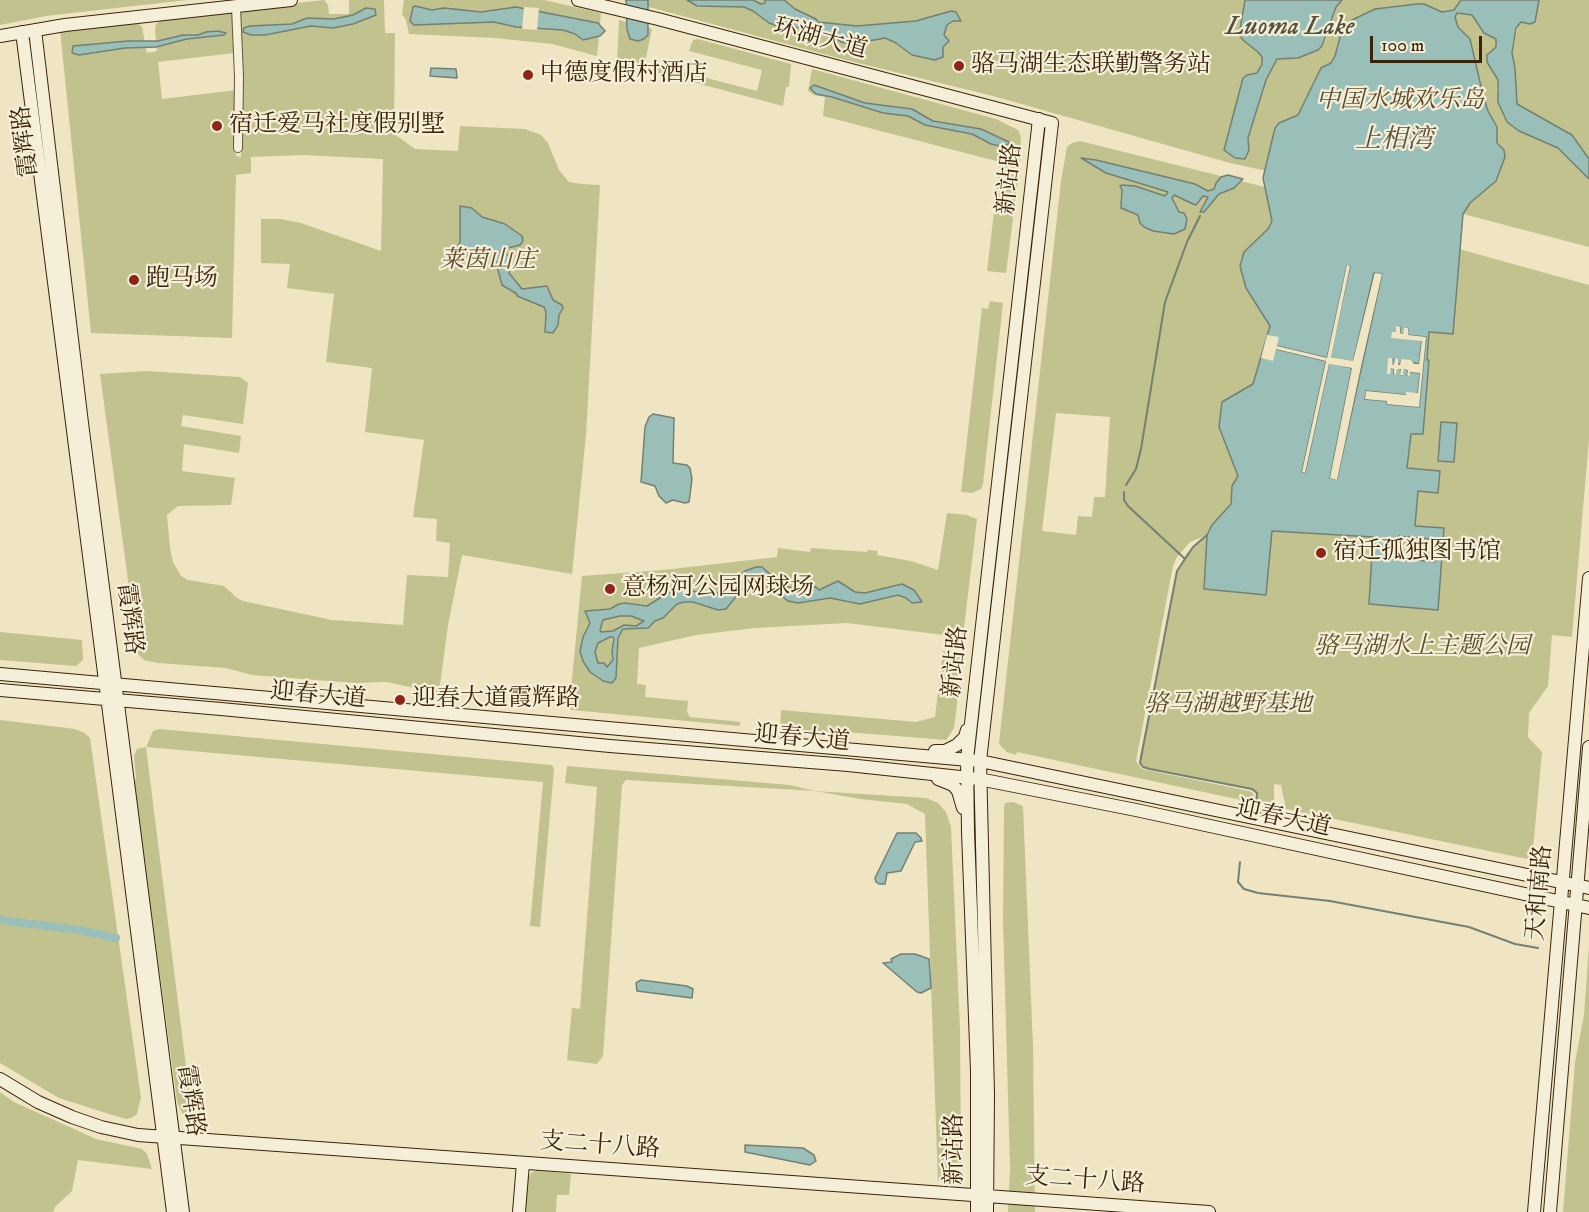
<!DOCTYPE html>
<meta charset="utf-8">
<style>
body{margin:0}
#map{position:relative;width:1589px;height:1212px;overflow:hidden;background:#efe5c3;font-family:"IM FELL DW Pica",serif}
canvas{display:block}
.scale{position:absolute;left:1370px;top:36px;width:112px;height:27px;box-sizing:border-box;border:3px solid #3a2409;border-top:0;padding-left:8px;font-size:18px;line-height:21px;white-space:nowrap;color:#3a2409;-webkit-text-stroke:4px #f5eed8;paint-order:stroke}
</style>
<div id="map">
<canvas width="1589" height="1212"></canvas>
<div class="scale">100 m</div>
</div>
<script>
const ctx = document.querySelector('canvas').getContext('2d');
ctx.lineJoin = 'round';
function fillPath(path, color) { ctx.fillStyle = color; ctx.fill(path, 'evenodd'); }
const shape = rows => new Path2D(rows.map(r => 'M' + r).join(''));
function strokePath(path, color, width, dash) { ctx.strokeStyle = color; ctx.lineWidth = width; ctx.lineCap = dash ? 'butt' : 'round'; ctx.setLineDash(dash || []); ctx.stroke(path); }
function drawText(font, color, halo, rows, align = 'center') {
  ctx.font = font + ' "IM FELL DW Pica","Noto Serif SC",serif'; ctx.lineWidth = 4.5; ctx.setLineDash([]); ctx.textBaseline = 'middle'; ctx.strokeStyle = halo; ctx.fillStyle = color; for (const [text, x, y, turn = 0] of rows) {
    ctx.save(); ctx.translate(x, y); ctx.rotate((+turn || 0) * Math.PI / 180); ctx.textAlign = isNaN(turn) ? turn : align; if (halo) ctx.strokeText(text, 0, 0); ctx.fillText(text, 0, 0); ctx.restore();
  }
}
fillPath(shape([
 [0,0,187,0,46,16,0,25],
 [324,0,328,5,329,14,349,14,349,0,384,0,385,33,395,33,394,130,397,136,415,149,458,151,460,126,525,129,541,135,548,143,559,170,569,182,582,184,600,185,586,435,572,574,462,555,448,625,439,693,386,682,354,683,290,678,252,675,226,668,158,663,144,660,138,654,100,374,146,371,240,377,248,383,243,424,183,415,181,426,241,436,239,453,184,444,182,471,235,478,231,505,178,506,167,515,170,548,173,562,181,576,188,580,224,586,237,598,243,601,332,620,403,625,407,575,448,577,450,543,436,541,437,519,413,517,424,440,365,432,372,368,326,362,334,294,287,288,290,264,261,263,261,219,281,219,301,223,381,251,383,159,303,155,251,157,251,173,236,175,232,338,91,333,60,30,136,21,142,27,147,53,157,51,155,30,156,24,161,20,231,10,233,13,234,53,158,62,162,99,236,90,236,156,241,157,241,68,238,13,242,9],
 [404,0,544,0,601,13,597,56,552,44,495,38,409,34,406,20,402,14],
 [623,0,1245,0,1239,35,1258,52,1262,57,1262,64,1257,73,1243,78,1242,83,1224,150,1235,158,1249,146,1248,138,1266,80,1277,59,1298,58,1318,50,1325,42,1336,7,1342,0,1461,0,1454,10,1456,13,1472,15,1484,33,1496,39,1496,47,1488,54,1494,74,1498,80,1497,93,1516,104,1516,77,1512,53,1518,25,1522,22,1530,24,1535,22,1539,0,1589,0,1589,247,1463,214,1230,163,993,96,842,59],
 [619,20,652,29,645,62,757,91,762,70,689,51,693,40,698,39,791,64,789,87,786,87,783,106,617,62],
 [812,69,996,119,1018,130,1021,137,1019,172,1006,273,987,271,1000,162,823,116,825,97,814,95,808,91],
 [1080,141,1265,187,1272,221,1268,229,1244,252,1246,288,1270,326,1253,384,1219,427,1238,476,1232,486,1231,504,1212,525,1207,535,1204,589,1272,531,1361,536,1365,399,1396,326,1459,249,1589,285,1589,439,1572,637,1552,635,1548,686,1529,713,1528,737,1542,752,1532,860,1286,809,1281,785,1274,784,1274,806,1256,804,1257,793,1252,789,1143,767,1140,763,1140,756,1177,571,1186,554,1205,536,1190,542,1177,557,1173,566,1136,761,1142,769,1249,791,1253,793,1255,803,1017,752,1016,755,1007,752,1001,746,999,743,1061,181,1067,147,1072,143],
 [1056,413,1110,417,1105,497,1094,497,1092,517,1078,516,1076,535,1042,531],
 [990,301,1003,303,983,484,981,489,972,493,961,492,982,308,988,309],
 [947,513,967,515,977,519,963,636,961,641,944,639,944,635,847,623,755,628,696,635,639,648,637,684,646,685,645,697,688,701,687,712,690,717,741,722,739,726,572,710,568,708,568,699,575,700,576,693,571,689,582,576,663,570,777,557,778,548,810,552,811,548,867,552,868,550,878,551,877,555,911,561,938,570],
 [0,632,82,640,83,660,76,666,0,660],
 [943,651,960,653,957,705,954,728,946,740,859,733,780,729,781,710,916,722,935,717],
 [0,720,75,729,85,733,90,738,141,1098,137,1114,131,1118,126,1119,109,1114,59,1098,0,1063],
 [159,729,552,765,554,769,540,927,530,926,543,782,146,747,193,1122,182,1113,177,1101,134,784,136,778,134,756,137,749,146,747,153,731],
 [567,766,790,785,815,791,926,798,938,803,946,812,951,827,960,1029,961,1164,957,1174,938,1182,925,814,907,804,860,799,815,791,626,780,622,785,603,1056,597,1064,567,1060,572,1008,580,1009,597,787,565,783],
 [1013,802,1023,806,1033,1047,1035,1212,1008,1212,1010,1168,1003,920,1004,810,1005,803],
 [1589,946,1589,1212,1563,1212,1575,1062,1584,1015],
 [0,1092,14,1102,96,1139,142,1149,147,1154,152,1169,78,1160,72,1191,55,1207,53,1212,0,1212],
 [537,1170,571,1174,569,1195,557,1195,556,1212,523,1212,526,1181,531,1173]
]), '#c1c28e');
const water = shape([
 [626,0,648,0,648,35,644,39,638,41,630,39,627,29,626,0],
 [687,0,753,0,761,4,765,3,765,0,784,0,795,9,816,19,818,22,857,26,916,21,951,11,956,12,961,21,953,21,947,25,944,35,949,41,943,47,943,57,935,60,912,55,896,43,885,38,852,44,841,42,830,34,807,27,784,28,769,23,753,11,744,7,697,6,687,0],
 [1245,0,1342,0,1336,7,1322,46,1318,50,1298,58,1277,59,1266,80,1248,138,1249,150,1245,159,1235,158,1224,150,1243,78,1247,75,1257,73,1262,64,1262,57,1258,52,1244,41,1239,35,1245,0],
 [1461,0,1539,0,1535,22,1530,24,1521,22,1516,28,1512,53,1515,68,1517,104,1572,135,1589,159,1589,179,1558,148,1519,131,1507,122,1498,102,1498,80,1487,62,1487,55,1496,47,1496,39,1484,33,1472,15,1457,13,1455,17,1458,27,1470,39,1483,95,1488,111,1497,127,1497,143,1504,150,1505,157,1496,181,1470,203,1463,214,1453,334,1429,332,1427,360,1429,360,1423,434,1411,434,1407,468,1440,471,1438,493,1418,491,1415,526,1444,528,1438,610,1369,604,1373,537,1272,531,1266,595,1204,589,1207,535,1212,525,1231,504,1232,486,1238,476,1219,427,1222,402,1253,384,1270,326,1246,288,1240,266,1244,252,1268,229,1272,221,1263,178,1275,128,1279,123,1298,115,1321,68,1331,63,1335,56,1342,30,1352,20,1375,9,1417,4,1424,4,1442,12,1454,10,1461,0],
 [1347,266,1350,266,1330,357,1353,362,1374,273,1382,274,1337,479,1330,478,1352,368,1329,363,1305,473,1302,472,1326,361,1276,349,1277,346,1327,358,1347,266],
 [1400,327,1400,333,1403,334,1408,328,1407,335,1426,337,1419,407,1387,404,1387,401,1365,399,1366,391,1406,395,1418,393,1420,373,1410,372,1407,375,1408,369,1404,369,1401,375,1401,369,1397,368,1394,374,1394,368,1390,368,1391,365,1394,365,1394,359,1398,365,1400,365,1401,360,1419,364,1422,340,1396,333,1400,327],
 [1399,536,1439,540,1441,544,1438,559,1434,562,1398,558,1395,553,1397,538,1399,536],
 [415,6,432,10,444,8,481,12,516,7,598,23,605,31,600,36,583,40,575,34,563,30,516,27,494,22,414,25,410,21,413,7,415,6],
 [366,8,375,9,376,15,353,24,333,28,311,26,265,35,251,35,243,32,244,28,250,26,292,24,307,18,334,19,353,15,366,8],
 [218,31,226,33,224,35,187,39,156,47,125,48,79,55,72,53,73,46,128,41,158,41,183,35,198,35,206,32,218,31],
 [431,68,456,69,457,78,430,76,431,68],
 [814,85,865,103,912,109,933,121,981,129,1009,142,1009,144,1000,146,991,144,972,134,925,125,908,116,883,113,832,97,816,94,810,88,814,85],
 [1081,158,1096,160,1195,184,1208,191,1214,189,1216,183,1221,177,1228,175,1243,179,1234,188,1219,194,1204,212,1200,212,1208,197,1203,196,1196,205,1193,204,1174,195,1172,198,1179,212,1184,213,1187,219,1185,229,1174,234,1153,231,1144,227,1140,223,1138,215,1121,208,1122,190,1120,186,1122,185,1135,186,1165,196,1168,192,1106,173,1081,158],
 [460,206,472,208,482,217,505,224,522,236,523,241,520,245,504,249,500,252,511,256,508,268,509,273,522,289,547,286,553,300,562,305,563,308,559,315,558,325,553,333,545,332,546,312,544,307,517,296,517,294,502,285,495,259,490,253,471,256,460,253,457,248,460,242,460,206],
 [653,414,674,418,673,463,687,465,690,468,692,479,689,502,685,503,673,500,666,503,659,496,655,486,641,482,645,427,649,417,653,414],
 [1441,422,1457,423,1454,462,1438,461,1441,422],
 [756,567,762,567,782,585,791,588,816,587,819,590,838,581,855,592,865,593,902,584,914,590,922,602,912,603,906,598,898,595,860,604,830,598,798,603,788,601,770,587,759,583,747,583,726,609,718,610,693,602,684,602,677,604,663,618,655,621,648,628,623,629,618,638,616,678,612,683,603,681,590,672,583,661,580,651,583,637,590,623,585,611,610,609,619,604,625,603,647,606,671,591,680,589,709,594,717,593,725,589,745,571,756,567],
 [620,616,631,616,644,621,636,626,624,625,613,631,601,632,600,630,603,620,620,616],
 [610,637,613,637,614,639,612,651,613,660,607,667,604,663,598,663,595,652,598,643,610,637],
 [897,833,916,833,921,838,922,841,915,842,901,871,887,873,885,884,879,884,876,882,875,878,897,833],
 [901,954,915,954,929,959,931,988,921,993,917,992,883,963,892,962,891,959,901,954],
 [641,980,687,986,693,989,692,998,637,991,636,983,641,980],
 [745,1145,803,1148,814,1155,816,1161,810,1165,745,1152,745,1145]
]);
fillPath(water, '#9abeb8');
strokePath(water, '#748072', 1.5);
fillPath(shape([
 [524,7,539,8,537,30,522,29],
 [1347,265,1350,266,1331,357,1353,361,1375,273,1382,274,1361,366,1337,480,1330,478,1352,368,1329,364,1305,473,1302,472,1326,361,1276,349,1273,361,1261,358,1267,335,1279,337,1277,346,1327,358],
 [1377,276,1379,277,1358,365,1335,476,1333,476,1355,368,1353,365,1329,360,1353,365,1356,363],
 [1396,326,1400,327,1400,333,1403,334,1404,328,1408,328,1408,335,1426,337,1419,407,1387,404,1387,401,1365,399,1366,391,1406,395,1406,392,1418,393,1420,373,1410,372,1410,376,1407,375,1408,370,1404,369,1403,375,1400,375,1401,369,1397,369,1396,375,1394,374,1394,369,1391,368,1390,374,1387,374,1388,358,1392,358,1392,365,1394,364,1395,358,1398,359,1398,365,1400,365,1401,359,1411,360,1414,364,1419,364,1422,341,1391,338,1392,332,1396,332]
]), '#efe5c3');
strokePath(shape([
 [1126,485,1136,469,1141,449,1165,302,1187,242,1200,216],
 [1124,492,1124,500,1128,506,1184,558],
 [1207,535,1193,547,1177,571,1140,763,1143,767,1150,769,1252,789,1257,793,1256,804],
 [1240,862,1238,882,1244,889,1258,893,1330,901,1469,927,1515,944,1538,948]
]), '#748072', 2);
strokePath(shape([
 [0,920,79,930,116,938]
]), '#9abeb8', 8);
const street = shape([
 [236,7,239,77,238,148]
]);
const secondary = shape([
 [578,0,658,19,1052,123,980,761,988,1094,987,1212],
 [35,30,82,423,183,1212],
 [22,32,173,1212],
 [0,36,65,25,291,0],
 [0,674,980,761,1589,888],
 [0,690,221,709,610,746,848,765,979,779,1136,810,1589,908],
 [935,751,945,751,957,745,965,737,967,730],
 [938,779,953,785,958,791,963,808],
 [0,1079,38,1102,72,1117,101,1127,138,1135,1209,1212],
 [519,1212,523,1163],
 [977,1212,977,1071,968,832,967,759,1039,119],
 [1534,1212,1589,578],
 [1550,1212,1589,747]
]);
strokePath(street, '#675438', 10);
strokePath(secondary, '#3a2409', 14);
strokePath(street, '#f5eed8', 8);
strokePath(secondary, '#f5eed8', 12);
for (const [x, y, r, color] of [
 [959,66,6,"#8f2418"],
 [528,75,6,"#8f2418"],
 [217,126,6,"#8f2418"],
 [134,280,6,"#8f2418"],
 [1321,553,6,"#8f2418"],
 [610,589,6,"#8f2418"],
 [400,700,6,"#8f2418"]
]) { const dot = new Path2D(); dot.arc(x, y, r, 0, 2 * Math.PI); ctx.fillStyle = color; ctx.fill(dot); strokePath(dot, '#f5eed8', 2); }
drawText('24px', '#3a2409', '#f5eed8', [
 ["环湖大道",820,40,15],
 ["霞辉路",27,141,-97],
 ["新站路",1011,179,-84],
 ["霞辉路",128,619,83],
 ["新站路",957,662,-84],
 ["迎春大道",318,697,5],
 ["迎春大道",802,740,5],
 ["迎春大道",1283,820,12],
 ["天和南路",1541,893,-85],
 ["霞辉路",189,1101,82],
 ["支二十八路",600,1147,4],
 ["新站路",956,1149,-90],
 ["支二十八路",1085,1182,4]
]);
drawText('24px', '#3a2409', '#f5eed8', [
 ["骆马湖生态联勤警务站",971,66],
 ["中德度假村酒店",540,75],
 ["宿迁爱马社度假别墅",229,126],
 ["跑马场",146,280],
 ["宿迁孤独图书馆",1333,553],
 ["意杨河公园网球场",622,589],
 ["迎春大道霞辉路",412,700]
], 'left');
drawText('italic 24px', '#5c4c2a', '#f5eed8', [
 ["中国水城欢乐岛",1400,102],
 ["莱茵山庄",488,262],
 ["骆马湖水上主题公园",1422,648],
 ["骆马湖越野基地",1228,706]
]);
drawText('italic 26px', '#57523e', '#f5eed8', [
 ["Luoma Lake",1290,29],
 ["上相湾",1394,142]
]);
</script>
